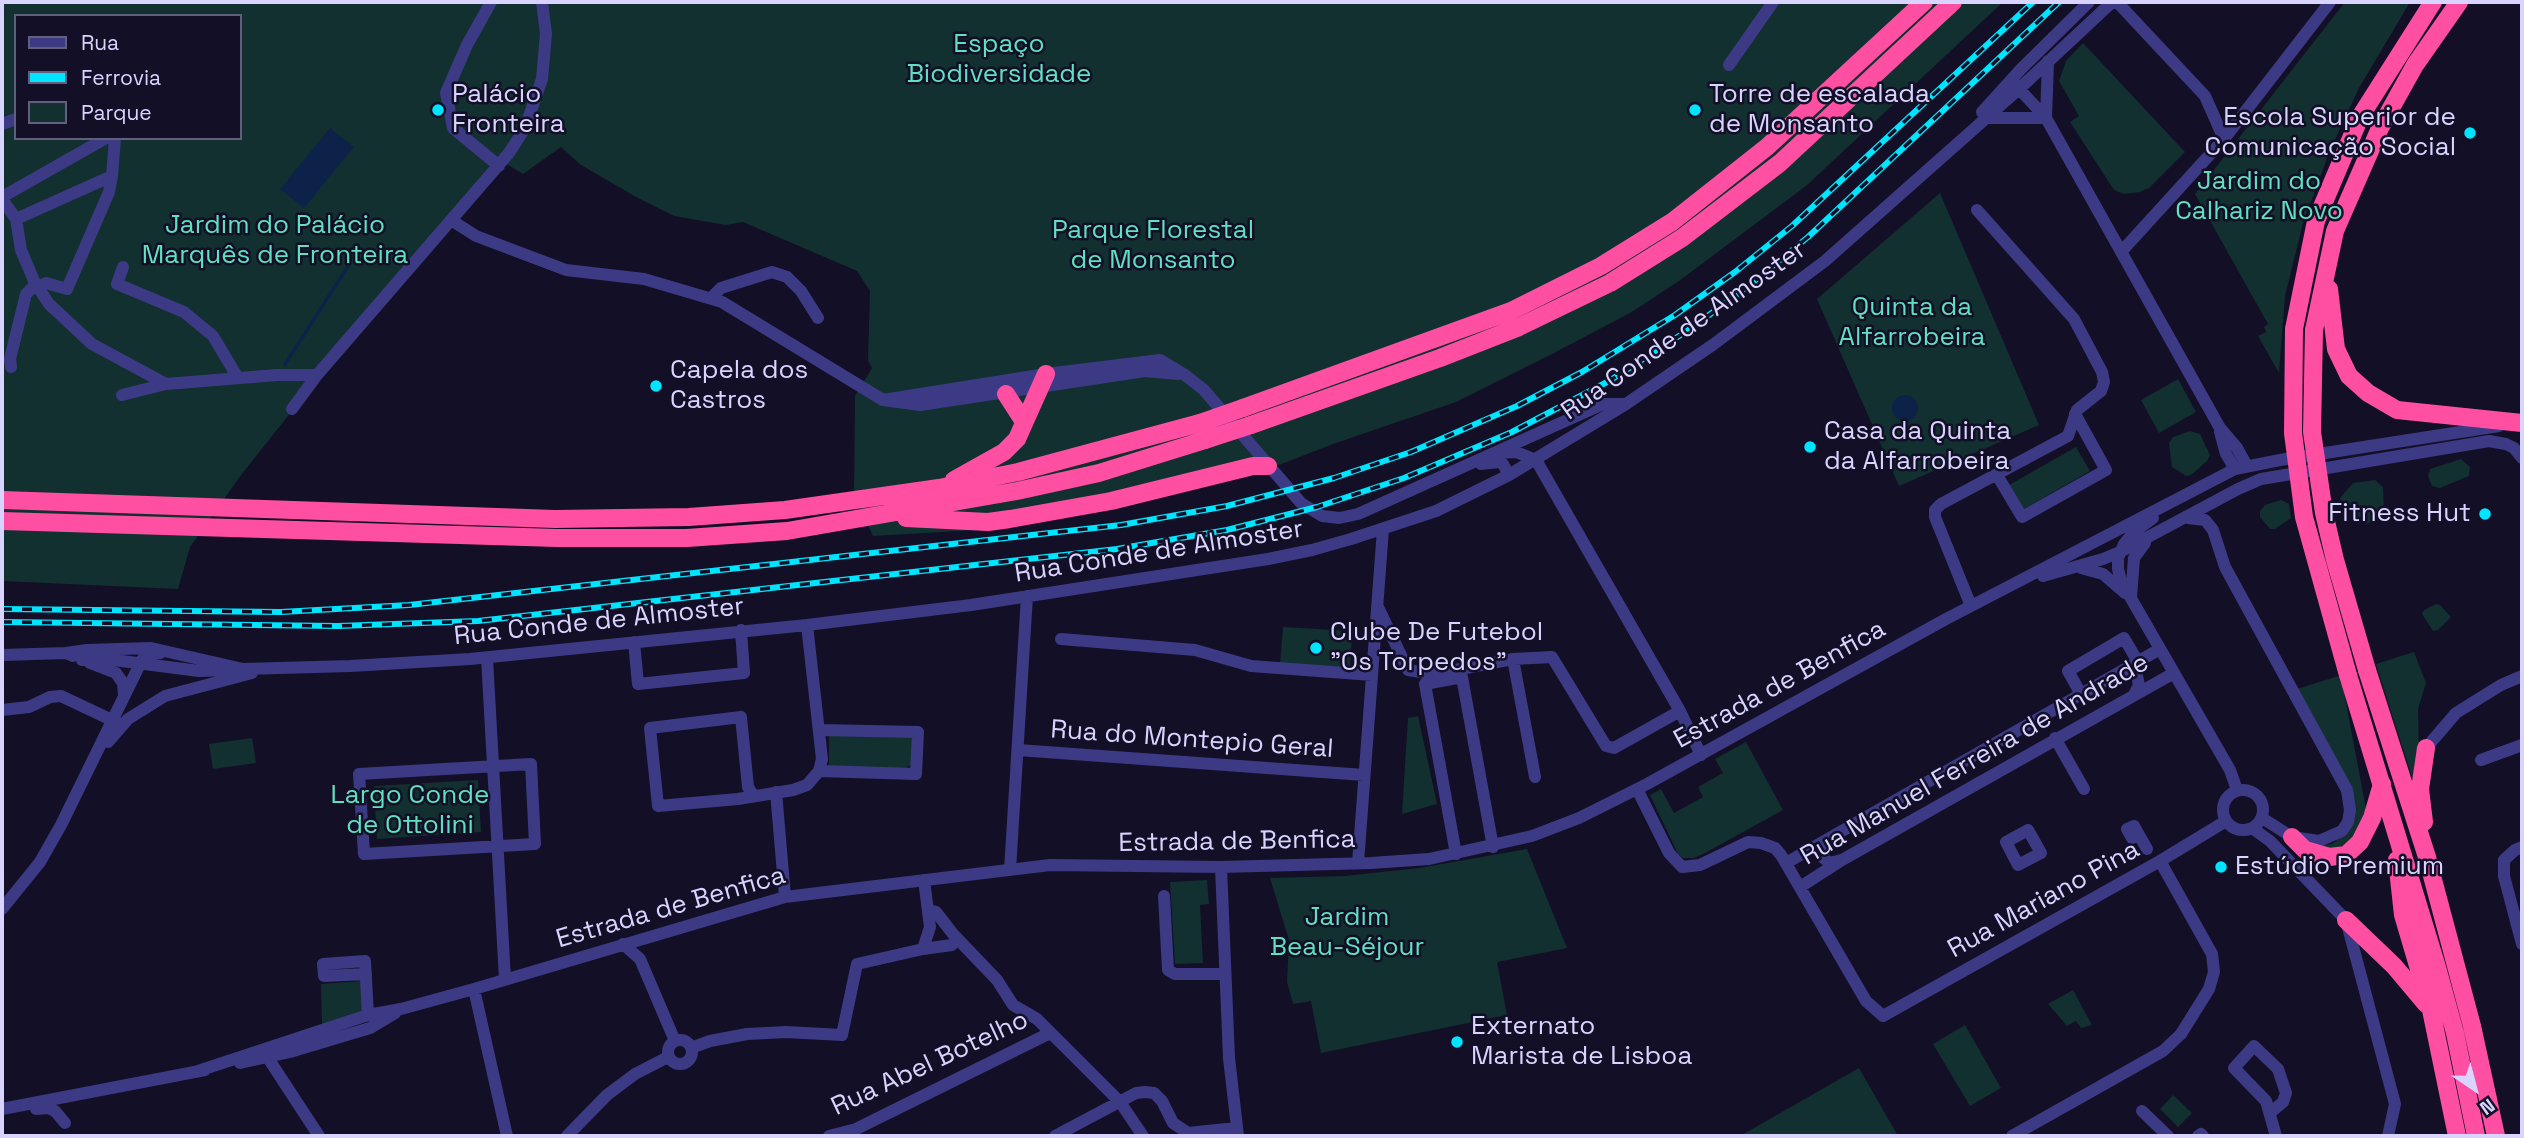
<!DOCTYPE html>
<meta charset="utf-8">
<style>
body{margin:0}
#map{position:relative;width:2524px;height:1138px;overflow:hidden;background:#130f26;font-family:"Space Grotesk",sans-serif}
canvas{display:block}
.frame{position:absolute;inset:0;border:4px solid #d9d4ff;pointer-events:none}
.legend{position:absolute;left:14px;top:14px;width:228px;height:126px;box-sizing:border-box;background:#130f26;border:2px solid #625e7d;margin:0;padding:9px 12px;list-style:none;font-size:21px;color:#d9d4ff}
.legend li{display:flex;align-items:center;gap:14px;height:35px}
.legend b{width:35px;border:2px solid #625e7d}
.north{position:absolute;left:2440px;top:1054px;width:70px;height:70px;-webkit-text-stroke:5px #130f26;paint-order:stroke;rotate:145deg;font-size:19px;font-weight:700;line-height:28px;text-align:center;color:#d9d4ff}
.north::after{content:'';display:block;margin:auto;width:24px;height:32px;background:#d9d4ff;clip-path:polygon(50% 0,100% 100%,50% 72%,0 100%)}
</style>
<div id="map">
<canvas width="2524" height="1138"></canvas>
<div class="frame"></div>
<ul class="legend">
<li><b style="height:9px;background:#3d3a85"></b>Rua</li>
<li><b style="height:9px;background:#00e5ff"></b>Ferrovia</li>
<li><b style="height:19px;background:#12302f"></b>Parque</li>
</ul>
<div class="north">N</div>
</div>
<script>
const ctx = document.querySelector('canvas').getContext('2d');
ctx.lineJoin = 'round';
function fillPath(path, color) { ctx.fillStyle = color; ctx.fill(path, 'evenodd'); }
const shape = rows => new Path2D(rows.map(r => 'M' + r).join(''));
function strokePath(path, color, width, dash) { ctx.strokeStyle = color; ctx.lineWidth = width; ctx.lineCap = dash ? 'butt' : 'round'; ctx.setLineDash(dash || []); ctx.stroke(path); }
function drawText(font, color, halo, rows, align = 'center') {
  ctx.font = font + ' "Space Grotesk",sans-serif'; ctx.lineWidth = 5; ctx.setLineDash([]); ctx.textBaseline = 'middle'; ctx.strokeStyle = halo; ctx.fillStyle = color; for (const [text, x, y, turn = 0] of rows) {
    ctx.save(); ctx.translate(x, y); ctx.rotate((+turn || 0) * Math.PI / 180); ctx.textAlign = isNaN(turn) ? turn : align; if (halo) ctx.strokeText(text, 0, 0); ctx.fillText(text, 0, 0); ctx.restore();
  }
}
fillPath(shape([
 [2,2,2003,2,1806,186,1679,281,1630,313,1554,353,1456,402,1333,444,1279,465,1227,479,1041,521,960,531,873,536,854,495,855,396,872,368,868,361,870,291,857,271,743,222,726,225,674,216,636,197,581,165,561,147,523,174,500,160,311,387,241,475,190,547,178,589,2,581],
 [16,16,240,16,240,138,16,138],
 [2345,2,2410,2,2359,88,2331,148,2303,223,2285,296,2279,373,2258,336,2266,332,2264,327,2268,324,2195,194],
 [2083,43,2185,152,2149,188,2140,192,2124,194,2114,190,2070,122,2079,116,2059,81,2066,61],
 [1940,193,2039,425,1899,486,1817,299],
 [2178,379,2196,412,2159,433,2141,400],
 [2190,431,2200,434,2210,455,2207,461,2191,475,2186,476,2172,467,2169,443,2173,437],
 [2076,447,2090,471,2022,510,2009,485],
 [2461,459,2470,467,2469,476,2440,488,2432,486,2428,476,2430,469],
 [2375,480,2383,487,2384,513,2380,519,2366,524,2342,505,2340,498,2353,483],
 [2281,500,2289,504,2291,518,2275,529,2270,529,2260,517,2260,511,2265,505],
 [2436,604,2440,605,2451,617,2438,630,2433,631,2422,614,2424,610],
 [1283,627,1352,631,1350,669,1280,665],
 [2414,652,2426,683,2418,709,2419,752,2413,780,2376,664],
 [2338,676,2343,687,2366,809,2363,828,2343,846,2324,849,2320,846,2332,844,2343,836,2353,815,2297,689],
 [1418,716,1437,804,1402,814,1408,718],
 [829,734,907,734,915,742,912,764,903,770,829,769],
 [252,738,256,763,213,769,209,744],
 [1746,742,1783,810,1705,853,1694,858,1683,858,1678,854,1650,795,1661,789,1674,813,1703,797,1698,787,1723,773,1715,759],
 [478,780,481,832,377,839,374,786],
 [1527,849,1567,948,1497,962,1507,1015,1321,1053,1311,1001,1293,1004,1287,982,1289,940,1270,878,1344,876,1419,868],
 [1207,880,1209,904,1200,905,1203,963,1175,964,1170,882],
 [362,981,363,1013,322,1025,321,984],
 [2073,990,2092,1025,2081,1028,2076,1021,2067,1026,2048,1004],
 [1965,1025,2001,1088,1970,1106,1933,1044],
 [1859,1068,1898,1136,1740,1136],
 [2173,1095,2192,1113,2178,1127,2160,1109]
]), '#12302f');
fillPath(shape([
 [330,128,354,147,304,208,280,189],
 '1892 408a13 13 0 1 1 26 0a13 13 0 1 1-26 0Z'
]), '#0c2248');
strokePath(shape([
 [285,364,347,268,351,258]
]), '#0c2248', 3.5);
strokePath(shape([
 [491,2,467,45,446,93,453,128,499,166],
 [2117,2,2205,96,2224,139],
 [1729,65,1773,2],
 [2011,80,2046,118,2220,428,2237,448,2247,466],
 [1982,112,2021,69,2089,2],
 [1986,118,2046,118],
 [2046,118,2048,61],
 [2,124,16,119],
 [2,197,106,138],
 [2,199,16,219,21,250,34,281,49,304,92,344,166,384],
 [16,219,112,176],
 [451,220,476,236,566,270,644,279,722,302,883,400,920,405,1145,371,1178,374],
 [2121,252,2224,139,2330,2],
 [123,267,117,284,184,312,213,336,238,378],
 [38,287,46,283,67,289,109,192,112,176,115,138],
 [711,298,721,288,772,272,787,277,801,291,818,318],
 [11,367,10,359,26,294,36,284],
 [122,395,166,384,277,375,317,375],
 [883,400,1046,374,1160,360,1185,375,1204,390,1301,503,1322,516,1339,518,1358,514,1603,404,1625,404],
 [292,409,317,375,509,153,525,128,542,79,546,34,542,2],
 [2220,432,2226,454,2235,469],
 [1498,453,1516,452,1536,460],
 [1536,460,1680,711,1701,755],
 [1481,464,1499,462,1503,464,1509,475],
 [1997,475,2022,517,2106,470,2075,414],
 [2153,518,2133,533,2124,544,2118,558,2118,569,2121,581,2230,770,2237,790],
 [2188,518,2205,520,2213,530,2225,567,2347,790,2350,810,2348,822,2342,831,2319,841,2292,837,2262,818],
 [2081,568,2103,574,2125,593],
 [2043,576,2103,559,2120,552,2238,489,2261,479,2489,441,2506,444,2514,448,2522,458],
 [2131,598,2134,558,2145,543],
 [1971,606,1935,517,1935,510,1941,504,2068,436,2077,410,2101,391,2104,382,2102,372,2074,319,1977,210],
 [1378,607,1408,670,1434,674,1513,659,1552,657,1606,746,1614,748,1680,711],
 [1061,639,1195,650,1251,666,1372,675],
 [634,642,638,684,744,673,741,630],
 [66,653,87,650,151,648,243,669,350,666,470,659,807,625,971,605,1268,559,1312,550,1351,539,1436,511,1509,475,1626,404,1714,344,1825,261,2019,89,2112,2],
 [2,655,66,653,73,656],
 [487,658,505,979],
 [1513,659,1535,777],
 [82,660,106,659,199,671,229,670],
 [90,663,116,673,123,683,124,695],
 [2120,672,2130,671,2137,676,2139,685,2134,695],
 [2081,694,2068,671,2124,638,2138,662],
 [2,710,29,707,50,697,61,696,118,723],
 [2055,738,2084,789],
 [108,742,128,719,165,696,252,673],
 [2426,748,2456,713,2501,685,2522,676],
 [1018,750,1364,775],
 [2481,760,2522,745],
 [531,764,535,844,364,854,359,774,531,764],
 [819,771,916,774,918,732,820,730],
 [1637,789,1669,853,1682,867,1700,865,1748,842,1761,843,1775,848,1781,855,1866,1001,1883,1016,2160,861,2226,821],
 '2223 810a20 20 0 1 1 40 0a20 20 0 1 1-40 0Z',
 [776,792,785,897],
 [753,795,748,787,741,717,650,728,658,806,738,799,793,790,807,785,819,771,822,759,807,625],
 [2252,828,2270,841,2346,920,2395,1104,2388,1136],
 [2028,830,2041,853,2018,865,2006,842,2028,830],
 [2139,835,2132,838,2127,829,2134,826,2139,835,2147,849],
 [1827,840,1821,846,1822,857,1830,863,1841,860],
 [2522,847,2515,850,2504,860,2504,876,2522,944],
 [1456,854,1425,684,1462,677,1493,847],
 [1358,863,1383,529],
 [1786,863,2160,649],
 [1221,867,1229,1058,1238,1136],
 [1010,870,1027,596],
 [1800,887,1842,860,2174,673],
 [1164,896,1168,970,1175,974,1225,974],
 [2,909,40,862,61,825,142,660,149,655,160,653],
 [929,910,936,912,953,934,997,980,1013,1005,1037,1019,1120,1102,1143,1136],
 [623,944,640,959,675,1041],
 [923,949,952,945],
 [366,974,324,976,323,964,365,961,368,1015],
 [474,989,507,1136],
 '668 1052a12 12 0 1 1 24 0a12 12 0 1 1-24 0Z',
 [691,1048,710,1041,747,1034,786,1032,842,1035,857,964,923,949,930,927,924,880],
 [262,1054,268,1058,319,1136],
 [240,1063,290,1052,370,1028,395,1013],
 [198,1071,368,1015,401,1009,474,989,785,897,1050,865,1221,867,1371,863,1429,859,1532,836,1579,818,1647,784,1946,619,2235,469,2280,460,2499,426],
 [2,1109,205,1070],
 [36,1109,48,1108,55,1111,65,1123],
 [2142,1111,2168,1136],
 [2270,1113,2283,1102,2286,1093,2278,1069,2254,1046,2234,1068,2266,1101,2276,1136],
 [567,1136,607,1095,635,1074,668,1057],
 [829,1136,856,1129,1050,1033],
 [1055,1136,1136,1093,1145,1092,1154,1093,1162,1101,1173,1123,1188,1133,1236,1128],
 [2012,1136,2163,1051,2181,1034,2209,989,2214,972,2212,954,2160,861],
 [2198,1136,2201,1134,2203,1136]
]), '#3d3a85', 12);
strokePath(shape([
 [2329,289,2336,349,2349,376,2368,393,2397,410,2522,423],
 [2294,329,2316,221,2360,117,2433,2],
 [2314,330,2335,231,2380,128,2415,65,2459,2],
 [1006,394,1024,422],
 [1243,408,1511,311,1601,266,1672,222,1767,147,1924,2],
 [1251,425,1440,358,1519,327,1610,283,1682,238,1780,163,1953,2],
 [954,480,1004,452,1017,439,1046,374],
 [2,500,555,519,689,517,785,510,939,488,1018,472,1200,423],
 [906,518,988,522,1010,519,1111,501,1253,466,1268,466],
 [2,521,557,538,687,538,787,531,1017,491,1099,473,1205,440],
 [2367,670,2427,857,2472,1026,2496,1136],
 [2348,675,2437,967,2455,1033,2476,1136],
 [2424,822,2420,789,2426,748],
 [2292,837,2305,850,2329,857,2346,855,2360,842,2372,818,2382,784],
 [2397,860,2403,915,2431,1010,2457,1136],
 [2346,920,2394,966,2426,1004]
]), '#ff4fa3', 18);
const rail = shape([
 [2,609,281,612,409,605,1121,525,1227,506,1334,478,1411,452,1517,406,1582,372,1675,315,1735,272,1792,226,2033,2],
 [2,622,338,626,478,621,1117,549,1227,530,1317,507,1404,478,1512,432,1609,381,1693,327,1752,283,1808,237,2059,2]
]);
strokePath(rail, '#00e5ff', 6);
strokePath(rail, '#130f26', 3.5, [10]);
strokePath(shape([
 [2294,329,2293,433,2304,517,2348,675],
 [2314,330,2312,432,2324,513,2335,560,2367,670],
 [1200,423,1243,408],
 [1205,440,1251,425]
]), '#ff4fa3', 18);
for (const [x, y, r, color] of [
 [438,110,7,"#00e5ff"],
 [1695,110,7,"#00e5ff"],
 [2470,133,7,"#00e5ff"],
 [656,386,7,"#00e5ff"],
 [1810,447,7,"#00e5ff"],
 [2485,514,7,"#00e5ff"],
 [1316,648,7,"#00e5ff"],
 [2221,867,7,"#00e5ff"],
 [1457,1042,7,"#00e5ff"]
]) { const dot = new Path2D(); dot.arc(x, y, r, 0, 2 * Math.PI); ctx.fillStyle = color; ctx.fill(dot); strokePath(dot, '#130f26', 2.5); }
drawText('26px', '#5fe0c0', '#130f26', [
 ["Espaço",999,45],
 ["Biodiversidade",999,75],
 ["Jardim do",2259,182],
 ["Calhariz Novo",2259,212],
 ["Jardim do Palácio",275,226],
 ["Marquês de Fronteira",275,256],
 ["Parque Florestal",1153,231],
 ["de Monsanto",1153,261],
 ["Quinta da",1912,308],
 ["Alfarrobeira",1912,338],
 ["Largo Conde",410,796],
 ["de Ottolini",410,826],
 ["Jardim",1347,918],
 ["Beau-Séjour",1347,948]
]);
drawText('26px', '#d9d4ff', '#130f26', [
 ["Palácio",452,95],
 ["Fronteira",452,125],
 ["Torre de escalada",1709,95],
 ["de Monsanto",1709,125],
 ["Escola Superior de",2456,118,"right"],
 ["Comunicação Social",2456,148,"right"],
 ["Capela dos",670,371],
 ["Castros",670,401],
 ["Casa da Quinta",1824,432],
 ["da Alfarrobeira",1824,462],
 ["Fitness Hut",2471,514,"right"],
 ["Clube De Futebol",1330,633],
 ["\"Os Torpedos\"",1330,663],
 ["Estúdio Premium",2235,867],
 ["Externato",1471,1027],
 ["Marista de Lisboa",1471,1057]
], 'left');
drawText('26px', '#d9d4ff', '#130f26', [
 ["Rua Conde de Almoster",1684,331,-35],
 ["Rua Conde de Almoster",1159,552,-9],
 ["Rua Conde de Almoster",599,622,-6],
 ["Estrada de Benfica",1780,685,-29],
 ["Rua do Montepio Geral",1192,740,4],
 ["Rua Manuel Ferreira de Andrade",1975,760,-30],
 ["Estrada de Benfica",1237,842,-1],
 ["Rua Mariano Pina",2044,900,-29],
 ["Estrada de Benfica",671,908,-16],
 ["Rua Abel Botelho",930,1064,-25]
]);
</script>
